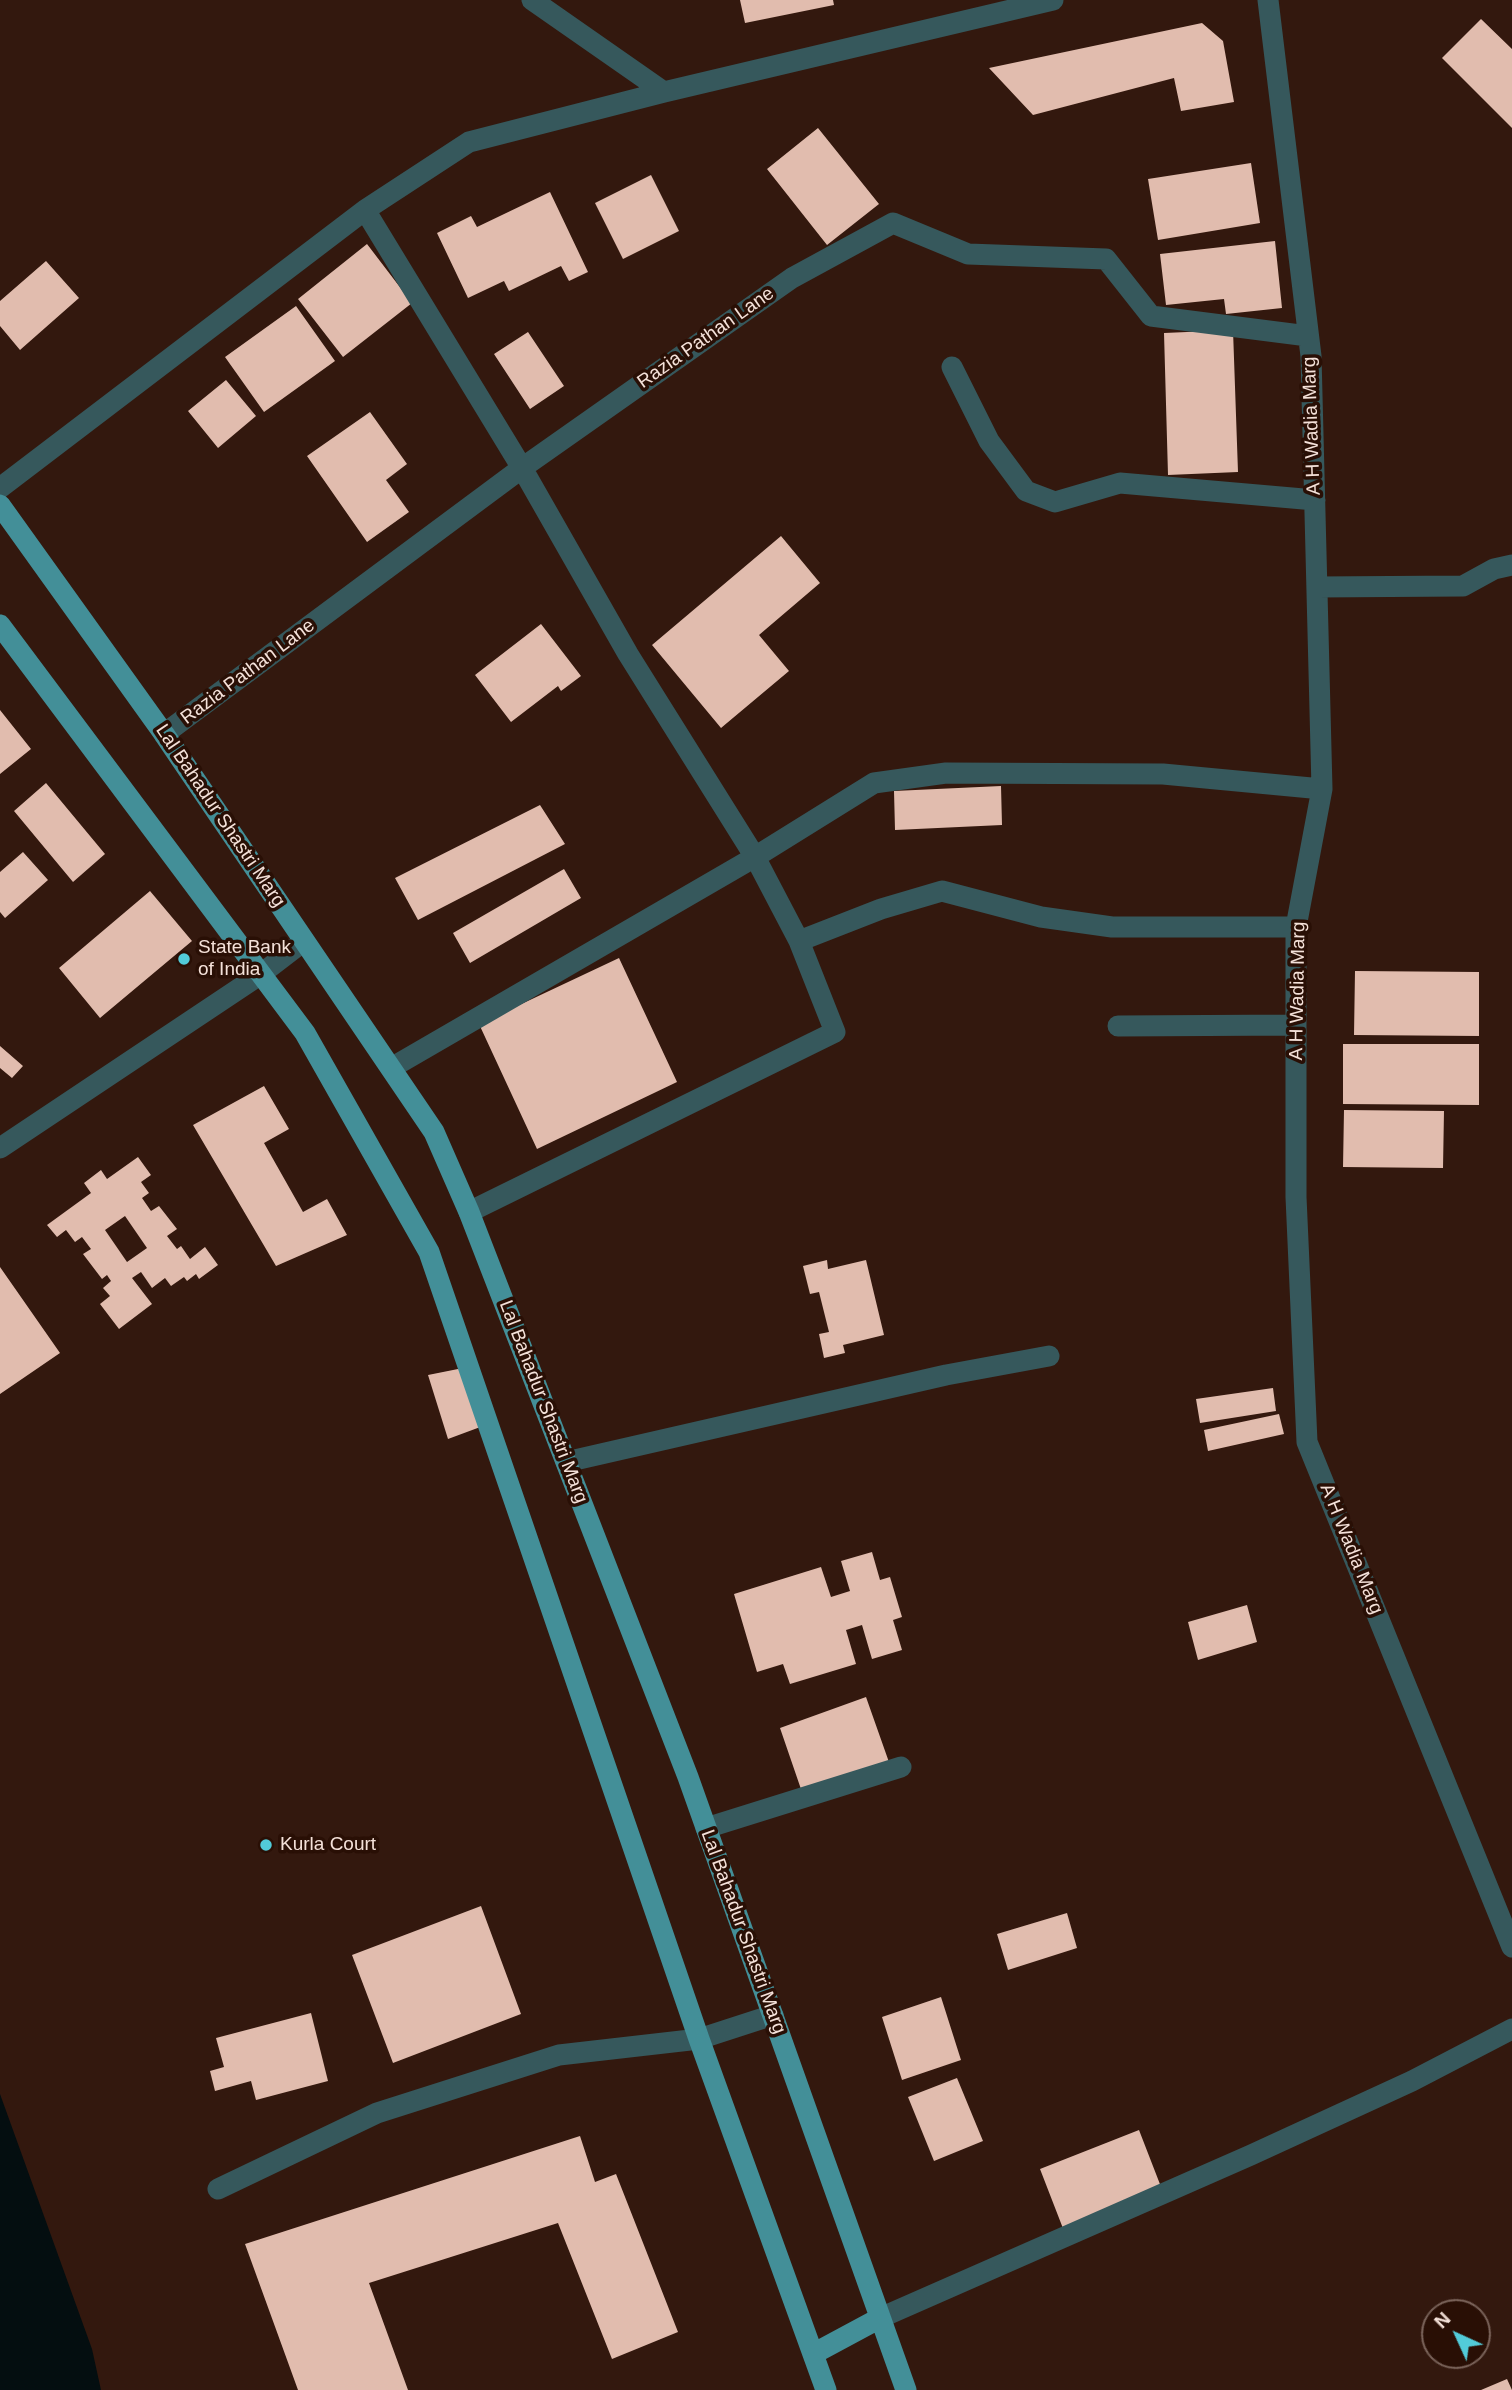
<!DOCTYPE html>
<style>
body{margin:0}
#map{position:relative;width:1512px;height:2390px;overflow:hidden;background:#33180e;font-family:Arial,sans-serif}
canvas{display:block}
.north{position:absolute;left:1421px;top:2299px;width:70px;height:70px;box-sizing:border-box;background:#290f05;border:2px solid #7a635a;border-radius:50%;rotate:315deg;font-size:19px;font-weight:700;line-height:28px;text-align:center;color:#f4e1d9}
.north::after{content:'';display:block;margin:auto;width:24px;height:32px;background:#52cbd9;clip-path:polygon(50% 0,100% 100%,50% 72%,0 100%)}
</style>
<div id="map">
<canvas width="1512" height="2390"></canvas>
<div class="north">N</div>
</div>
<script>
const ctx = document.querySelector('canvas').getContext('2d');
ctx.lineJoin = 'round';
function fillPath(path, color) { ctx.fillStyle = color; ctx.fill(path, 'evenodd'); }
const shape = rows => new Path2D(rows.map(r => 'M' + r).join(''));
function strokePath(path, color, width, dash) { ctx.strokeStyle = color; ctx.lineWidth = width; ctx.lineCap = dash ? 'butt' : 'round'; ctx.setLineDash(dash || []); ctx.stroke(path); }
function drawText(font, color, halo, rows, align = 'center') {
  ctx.font = font + ' Arial,sans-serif'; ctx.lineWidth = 7; ctx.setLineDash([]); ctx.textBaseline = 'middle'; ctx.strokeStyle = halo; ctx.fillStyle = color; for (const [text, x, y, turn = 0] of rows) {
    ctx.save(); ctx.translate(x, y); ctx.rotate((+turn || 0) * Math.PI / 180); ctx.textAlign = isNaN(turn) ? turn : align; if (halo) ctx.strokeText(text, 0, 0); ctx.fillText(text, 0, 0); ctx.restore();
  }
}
fillPath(shape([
 [0,2094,92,2349,101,2390,0,2390]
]), '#040e10');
fillPath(shape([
 [740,0,833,0,834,5,745,23],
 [1481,19,1512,49,1512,128,1442,58],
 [1202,23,1223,41,1234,102,1181,111,1174,78,1033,115,989,68],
 [818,128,879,204,827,245,767,169],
 [1251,163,1260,223,1158,240,1148,179],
 [651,175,679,231,623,259,595,203],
 [550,192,588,272,569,281,561,266,509,291,504,281,468,298,437,233,471,216,477,227],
 [1275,241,1282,308,1226,314,1224,299,1166,305,1160,254],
 [367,244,412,303,343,357,298,299],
 [46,261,79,298,20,350,0,326,0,301],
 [296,306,335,361,264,412,225,357],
 [1233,330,1238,472,1168,475,1164,333],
 [528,332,564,386,530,409,494,354],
 [226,380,256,416,218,448,188,411],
 [370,412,407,464,386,480,409,512,367,542,307,456],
 [781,536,820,583,759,635,789,671,721,728,652,645],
 [541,624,581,676,561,691,558,686,511,722,475,675],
 [0,710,31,749,0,774],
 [46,783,105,854,73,882,14,811],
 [1001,786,1002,825,895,830,894,791],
 [540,805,565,844,418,920,395,878],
 [23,852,48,880,5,918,0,912,0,872],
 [564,869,581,898,470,963,453,933],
 [150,891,192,941,100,1018,59,968],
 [619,958,677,1082,537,1149,479,1024],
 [1355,971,1479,972,1479,1036,1354,1035],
 [1343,1044,1479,1044,1479,1105,1343,1104],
 [0,1046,23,1066,12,1078,0,1068],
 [264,1086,289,1129,264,1143,303,1212,327,1199,347,1235,276,1266,193,1125],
 [1344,1110,1444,1111,1443,1168,1343,1167],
 [138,1157,151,1175,141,1182,149,1193,142,1198,151,1211,159,1206,177,1229,167,1236,177,1249,181,1246,190,1259,205,1247,218,1265,199,1279,196,1274,187,1281,184,1277,171,1286,165,1278,152,1288,141,1272,132,1278,152,1304,119,1329,100,1304,110,1296,103,1288,111,1281,107,1275,102,1279,83,1254,91,1249,82,1237,75,1242,66,1230,57,1237,47,1225,91,1193,84,1183,101,1170,107,1179],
 [125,1216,147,1248,127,1262,105,1230],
 [827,1260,828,1269,866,1260,884,1335,843,1345,845,1353,824,1358,819,1334,829,1332,819,1292,810,1294,803,1266],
 [0,1267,60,1353,0,1394],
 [463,1368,483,1426,448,1439,428,1375],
 [1273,1388,1276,1411,1200,1423,1196,1399],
 [1279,1414,1284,1434,1208,1451,1204,1430],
 [872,1552,880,1580,890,1577,902,1617,893,1620,902,1650,872,1659,862,1625,846,1630,856,1664,790,1684,783,1664,757,1672,734,1594,821,1567,831,1597,850,1591,841,1561],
 [1247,1605,1257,1642,1198,1660,1188,1622],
 [866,1697,890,1765,803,1795,780,1728],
 [481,1906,521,2014,393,2063,352,1955],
 [1067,1913,1077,1948,1008,1970,997,1934],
 [941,1997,961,2060,902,2080,882,2017],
 [311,2013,328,2081,256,2100,251,2081,215,2091,210,2071,224,2067,216,2038],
 [957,2078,983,2141,934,2161,908,2097],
 [1139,2130,1163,2192,1064,2231,1040,2169],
 [580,2136,595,2182,616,2174,678,2332,612,2359,558,2223,369,2283,408,2390,298,2390,245,2244],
 [1507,2379,1512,2390,1481,2390]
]), '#e1bcae');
strokePath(shape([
 [532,0,664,92],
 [1268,0,1311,356,1322,789,1296,927,1296,1197,1307,1442,1512,1947],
 [365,210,522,468,628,654,755,857,799,941,835,1032,469,1212],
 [952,367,989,441,1026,491,1055,502,1120,483,1315,500],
 [0,488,365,210,469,142,664,92,1053,0],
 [1317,587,1463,586,1494,569,1512,565],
 [164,734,522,468,792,278,893,223,968,254,1106,259,1151,316,1308,336],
 [799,941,881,909,942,891,1041,917,1112,927,1296,927],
 [1118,1026,1296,1025],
 [391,1068,755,857,874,783,946,773,1163,774,1322,789],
 [0,1148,261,974,304,941],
 [566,1462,946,1375,1049,1356],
 [706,1828,901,1767],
 [218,2189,377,2113,559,2055,699,2039,773,2015],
 [880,2318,1251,2155,1412,2081,1512,2029]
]), '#36585c', 21);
strokePath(shape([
 [0,505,164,734,434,1132,469,1212,688,1777,906,2390],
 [0,625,305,1033,429,1252,699,2039,826,2390],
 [813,2354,880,2318]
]), '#438f98', 21);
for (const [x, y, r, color] of [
 [184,959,7,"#52cbd9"],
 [266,1845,7,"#52cbd9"]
]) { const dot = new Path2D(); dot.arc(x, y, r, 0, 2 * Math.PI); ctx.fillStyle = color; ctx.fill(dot); strokePath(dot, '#290f05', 2.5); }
drawText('19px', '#f4e1d9', '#290f05', [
 ["Razia Pathan Lane",706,338,-35],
 ["A H Wadia Marg",1312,426,-92],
 ["Razia Pathan Lane",248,672,-37],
 ["Lal Bahadur Shastri Marg",220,816,56],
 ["A H Wadia Marg",1298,991,-89],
 ["Lal Bahadur Shastri Marg",543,1402,69],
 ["A H Wadia Marg",1351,1549,68],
 ["Lal Bahadur Shastri Marg",743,1932,70]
]);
drawText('19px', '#f4e1d9', '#290f05', [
 ["State Bank",198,948],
 ["of India",198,970],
 ["Kurla Court",280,1845]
], 'left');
</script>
